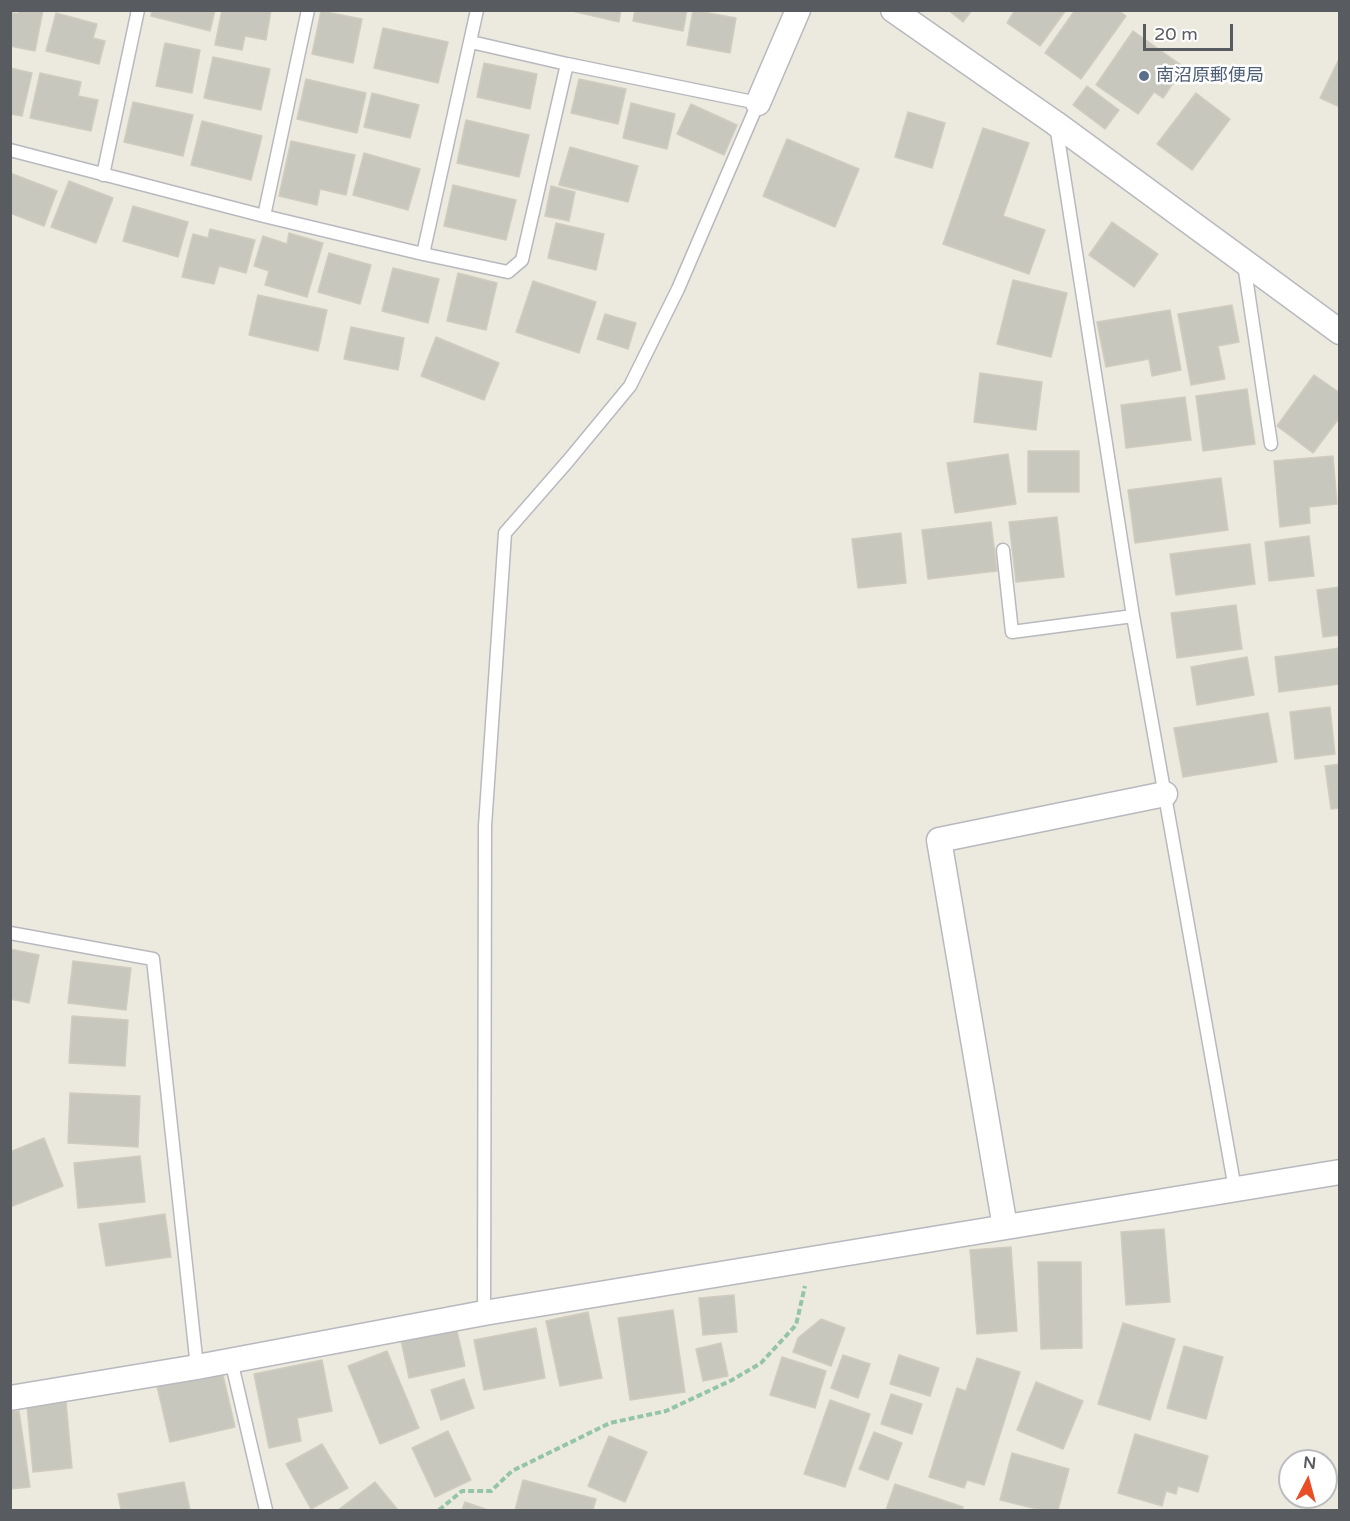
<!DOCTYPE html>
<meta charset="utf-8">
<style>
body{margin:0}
#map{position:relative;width:1350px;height:1521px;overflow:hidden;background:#eceadf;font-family:"Varela Round",sans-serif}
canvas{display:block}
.frame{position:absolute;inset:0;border:12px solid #585b60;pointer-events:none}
.north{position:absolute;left:1278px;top:1449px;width:60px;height:60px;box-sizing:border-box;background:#fff;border:2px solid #bcbdbf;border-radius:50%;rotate:6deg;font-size:16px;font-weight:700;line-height:24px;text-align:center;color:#585b60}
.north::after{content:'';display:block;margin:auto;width:21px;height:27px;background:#e94e27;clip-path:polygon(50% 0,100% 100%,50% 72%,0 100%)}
.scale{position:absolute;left:1143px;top:24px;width:90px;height:27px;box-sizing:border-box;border:3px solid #585b60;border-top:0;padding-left:8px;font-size:18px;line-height:21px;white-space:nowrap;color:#585b60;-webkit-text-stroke:4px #fff;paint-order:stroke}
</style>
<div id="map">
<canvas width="1350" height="1521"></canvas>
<div class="frame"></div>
<div class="north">N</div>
<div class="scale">20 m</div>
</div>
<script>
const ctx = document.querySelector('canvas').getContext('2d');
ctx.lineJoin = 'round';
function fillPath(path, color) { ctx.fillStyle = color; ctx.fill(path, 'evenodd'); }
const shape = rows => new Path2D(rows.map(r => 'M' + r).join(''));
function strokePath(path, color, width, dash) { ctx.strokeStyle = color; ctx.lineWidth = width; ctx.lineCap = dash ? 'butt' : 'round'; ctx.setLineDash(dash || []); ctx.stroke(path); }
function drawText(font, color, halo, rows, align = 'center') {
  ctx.font = font + ' "Varela Round","Noto Sans JP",sans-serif'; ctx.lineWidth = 5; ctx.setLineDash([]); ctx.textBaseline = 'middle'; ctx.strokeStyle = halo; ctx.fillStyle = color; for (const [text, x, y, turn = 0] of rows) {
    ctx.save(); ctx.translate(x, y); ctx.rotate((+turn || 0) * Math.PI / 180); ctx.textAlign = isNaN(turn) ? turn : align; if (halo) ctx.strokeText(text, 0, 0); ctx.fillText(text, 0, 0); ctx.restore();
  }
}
const building = shape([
 [19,10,43,10,35,51,10,46,10,12,18,14,19,10],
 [152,10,215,10,210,31,151,16,152,10],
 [222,10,271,10,266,40,245,36,242,50,215,45,222,10],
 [568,10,621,10,619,22,568,10],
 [635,10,687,10,683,31,633,21,635,10],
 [693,10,736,18,730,53,687,45,693,10],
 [948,10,972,10,963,22,948,10],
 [1066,10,1040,46,1007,23,1015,10,1066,10],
 [1075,10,1118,10,1126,16,1081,79,1045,53,1075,10],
 [321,11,362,19,353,63,312,54,321,11],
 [56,13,97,24,93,38,105,41,99,64,46,51,56,13],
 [383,28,448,42,438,83,374,68,383,28],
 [1133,31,1184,67,1163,98,1154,92,1138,114,1096,85,1133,31],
 [165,43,200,50,192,93,156,86,165,43],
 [213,57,270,69,261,110,204,98,213,57],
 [1340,57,1340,107,1320,98,1340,57],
 [484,63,537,74,530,109,477,97,484,63],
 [10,68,32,73,22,116,10,114,10,68],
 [40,73,81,82,78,96,98,100,91,131,30,118,40,73],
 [306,79,366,93,357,133,297,119,306,79],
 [579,79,626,89,618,124,571,113,579,79],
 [1087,86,1119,110,1105,129,1073,105,1087,86],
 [372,93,419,105,410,138,364,127,372,93],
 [1196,93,1230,119,1192,170,1157,144,1196,93],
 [133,102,193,115,183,156,124,142,133,102],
 [631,103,675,114,667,149,623,138,631,103],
 [691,104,737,125,724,155,677,134,691,104],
 [908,112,945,123,932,168,895,157,908,112],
 [466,120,529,135,519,177,457,163,466,120],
 [202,121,262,136,251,180,191,165,202,121],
 [983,128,1029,143,1003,216,1045,230,1029,274,943,244,983,128],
 [787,139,859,169,835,227,763,196,787,139],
 [291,141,355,155,346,195,320,189,317,205,279,196,291,141],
 [570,147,638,166,628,202,559,185,570,147],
 [364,153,420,169,408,210,353,195,364,153],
 [10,173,57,191,44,226,10,213,10,173],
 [69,181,113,198,96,243,51,227,69,181],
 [453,185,516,200,506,240,444,226,453,185],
 [551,186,575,192,569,221,545,216,551,186],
 [133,206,188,222,178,257,123,241,133,206],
 [1112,222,1158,254,1134,287,1089,255,1112,222],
 [556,223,604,234,596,270,548,258,556,223],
 [210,229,255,240,246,273,219,266,214,284,182,277,193,234,208,238,210,229],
 [289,233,323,243,307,297,265,285,269,271,254,266,263,236,287,244,289,233],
 [329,253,371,265,360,304,318,292,329,253],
 [393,268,439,279,428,323,382,311,393,268],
 [458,273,497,283,486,330,447,321,458,273],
 [1013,280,1067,293,1051,357,997,344,1013,280],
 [533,281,596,302,579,353,516,332,533,281],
 [258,295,327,310,318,351,249,335,258,295],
 [1232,305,1239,342,1218,346,1225,379,1191,385,1178,314,1232,305],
 [1170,310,1181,370,1152,376,1149,359,1106,367,1097,322,1170,310],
 [605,314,636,323,628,349,597,339,605,314],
 [351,327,404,338,398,370,344,359,351,327],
 [436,337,499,363,484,400,421,376,436,337],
 [980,373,1042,382,1036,430,974,422,980,373],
 [1314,375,1340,393,1340,417,1313,453,1277,426,1314,375],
 [1247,389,1255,444,1203,451,1196,396,1247,389],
 [1185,397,1191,440,1126,448,1121,405,1185,397],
 [1028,451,1079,451,1079,492,1028,492,1028,451],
 [1008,454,1016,504,955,513,947,463,1008,454],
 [1333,456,1337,504,1309,507,1310,523,1280,527,1274,461,1333,456],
 [1221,478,1228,530,1135,543,1128,490,1221,478],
 [1057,517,1064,577,1016,582,1009,522,1057,517],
 [991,522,997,571,928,579,922,530,991,522],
 [901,533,906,583,858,588,852,539,901,533],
 [1309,536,1314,576,1269,581,1265,542,1309,536],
 [1250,544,1255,584,1176,595,1170,554,1250,544],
 [1340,587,1340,635,1323,637,1317,590,1340,587],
 [1236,605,1242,649,1177,658,1171,613,1236,605],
 [1340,648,1340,684,1279,692,1275,657,1340,648],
 [1247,657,1254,695,1197,705,1191,667,1247,657],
 [1330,707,1335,754,1295,759,1290,712,1330,707],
 [1268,713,1277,762,1183,777,1174,728,1268,713],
 [1340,764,1340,808,1331,809,1325,766,1340,764],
 [10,949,39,955,29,1003,10,999,10,949],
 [73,961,131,968,126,1010,68,1003,73,961],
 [72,1016,128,1020,125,1066,69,1063,72,1016],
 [70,1093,140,1096,138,1147,68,1143,70,1093],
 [44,1138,63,1186,10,1207,10,1152,44,1138],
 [140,1156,145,1202,78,1208,74,1163,140,1156],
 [165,1214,171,1257,106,1266,99,1224,165,1214],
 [1164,1229,1170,1302,1126,1305,1121,1232,1164,1229],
 [1011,1247,1017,1331,977,1334,970,1250,1011,1247],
 [1038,1262,1081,1262,1082,1348,1041,1349,1038,1262],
 [734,1295,737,1332,703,1335,699,1298,734,1295],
 [673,1310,685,1392,630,1400,618,1318,673,1310],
 [588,1312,602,1378,560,1386,546,1321,588,1312],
 [821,1319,845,1328,831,1366,793,1352,798,1338,821,1319],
 [1123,1323,1175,1339,1150,1420,1098,1404,1123,1323],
 [456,1327,465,1366,409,1378,401,1340,456,1327],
 [536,1328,545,1378,484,1390,474,1340,536,1328],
 [721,1343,728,1376,703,1381,696,1349,721,1343],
 [1184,1346,1223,1357,1206,1419,1167,1408,1184,1346],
 [387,1351,419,1428,380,1444,348,1366,387,1351],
 [843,1355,870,1364,858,1398,831,1388,843,1355],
 [899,1355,939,1368,930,1396,890,1384,899,1355],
 [782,1357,826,1371,815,1408,770,1395,782,1357],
 [977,1358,1020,1372,984,1485,967,1480,964,1488,929,1477,957,1388,966,1391,977,1358],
 [322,1360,332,1411,297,1418,301,1441,269,1448,254,1374,322,1360],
 [222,1371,235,1427,170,1442,157,1386,222,1371],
 [464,1379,474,1408,441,1420,431,1390,464,1379],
 [1036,1382,1083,1401,1063,1449,1017,1430,1036,1382],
 [891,1394,922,1404,912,1434,881,1424,891,1394],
 [830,1400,870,1414,845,1487,804,1474,830,1400],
 [66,1402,72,1468,33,1472,27,1406,66,1402],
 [19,1411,30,1487,10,1489,10,1412,19,1411],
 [448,1431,471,1480,435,1497,412,1448,448,1431],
 [874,1432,902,1443,888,1480,859,1469,874,1432],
 [1135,1434,1208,1456,1198,1492,1178,1486,1176,1494,1166,1491,1162,1506,1118,1493,1135,1434],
 [609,1436,647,1452,625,1502,588,1486,609,1436],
 [322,1444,348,1488,311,1509,286,1464,322,1444],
 [1012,1453,1069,1469,1058,1510,1041,1510,1000,1500,1012,1453],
 [523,1480,596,1499,593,1510,515,1510,523,1480],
 [184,1482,190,1510,121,1510,118,1494,184,1482],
 [375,1482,398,1510,338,1510,375,1482],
 [895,1484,963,1507,962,1510,886,1510,895,1484],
 [465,1502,488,1510,462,1510,465,1502]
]);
fillPath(building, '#c8c7be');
strokePath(building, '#d0ccbe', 1.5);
const lane = shape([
 [471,42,567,64,758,103,678,289,630,386,568,461,505,533,485,826,484,1313],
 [1056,125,1133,616,1235,1189],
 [10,150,264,216,423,254,477,10],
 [103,175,138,10],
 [264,216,308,10],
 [423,254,508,272,522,260,567,64],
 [1244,264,1271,444],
 [1003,550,1012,632,1133,616],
 [10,933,153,959,197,1367],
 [231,1360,266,1510]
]);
const street = shape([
 [893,10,1055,123,1340,332],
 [758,103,798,10],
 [1005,1227,939,840,1165,794],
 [10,1398,197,1367,484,1313,1340,1172]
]);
strokePath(lane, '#b7b9be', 15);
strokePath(street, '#b7b9be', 27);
strokePath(shape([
 [439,1510,462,1491,491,1491,512,1471,610,1423,666,1411,732,1380,761,1363,796,1325,805,1286]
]), '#94c5a7', 4, [6, 3]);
strokePath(lane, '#fff', 12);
strokePath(street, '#fff', 24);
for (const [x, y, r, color] of [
 [1144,76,6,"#5c6f8a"]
]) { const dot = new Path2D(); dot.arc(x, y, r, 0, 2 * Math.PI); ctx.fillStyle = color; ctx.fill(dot); strokePath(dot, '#fff', 2); }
drawText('18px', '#4e5e75', '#fff', [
 ["南沼原郵便局",1156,76]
], 'left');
</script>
